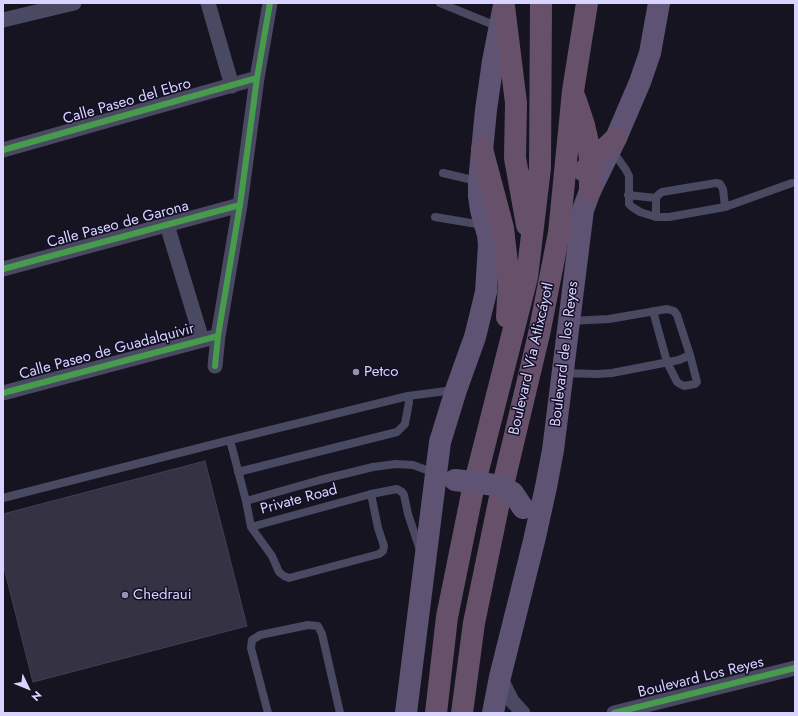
<!DOCTYPE html>
<meta charset="utf-8">
<style>
body{margin:0}
#map{position:relative;width:798px;height:716px;overflow:hidden;background:#161421;font-family:Jost,sans-serif}
canvas{display:block}
.frame{position:absolute;inset:0;border:4px solid #d9d4ff;pointer-events:none}
.north{position:absolute;left:8px;top:668px;width:40px;height:40px;-webkit-text-stroke:3px #130f26;paint-order:stroke;rotate:133deg;font-size:11px;font-weight:700;line-height:16px;text-align:center;color:#d9d4ff}
.north::after{content:'';display:block;margin:auto;width:14px;height:18px;background:#d9d4ff;clip-path:polygon(50% 0,100% 100%,50% 72%,0 100%)}
</style>
<div id="map">
<canvas width="798" height="716"></canvas>
<div class="frame"></div>
<div class="north">N</div>
</div>
<script>
const ctx = document.querySelector('canvas').getContext('2d');
ctx.lineJoin = 'round';
function fillPath(path, color) { ctx.fillStyle = color; ctx.fill(path, 'evenodd'); }
const shape = rows => new Path2D(rows.map(r => 'M' + r).join(''));
function strokePath(path, color, width, dash) { ctx.strokeStyle = color; ctx.lineWidth = width; ctx.lineCap = dash ? 'butt' : 'round'; ctx.setLineDash(dash || []); ctx.stroke(path); }
function drawText(font, color, halo, rows, align = 'center') {
  ctx.font = font + ' Jost,sans-serif'; ctx.lineWidth = 3; ctx.setLineDash([]); ctx.textBaseline = 'middle'; ctx.strokeStyle = halo; ctx.fillStyle = color; for (const [text, x, y, turn = 0] of rows) {
    ctx.save(); ctx.translate(x, y); ctx.rotate((+turn || 0) * Math.PI / 180); ctx.textAlign = isNaN(turn) ? turn : align; if (halo) ctx.strokeText(text, 0, 0); ctx.fillText(text, 0, 0); ctx.restore();
  }
}
const building = shape([
 [205,461,247,626,33,682,3,564,3,514,205,461]
]);
fillPath(building, '#343243');
strokePath(building, '#433f54', 1);
strokePath(shape([
 [440,3,499,27],
 [612,150,626,170,629,176,629,204,632,207,640,212,656,217,669,217,725,207,792,183],
 [443,173,477,181],
 [628,195,656,198],
 [435,217,483,225],
 [656,217,656,198,658,195,662,192,716,183,720,184,723,189,725,207],
 [653,311,667,362,677,382,680,384,684,386,695,384,697,382,690,355],
 [563,373,597,374,612,373,679,360,690,355,677,315,674,311,667,309,609,319,570,321],
 [230,440,408,396,454,390],
 [238,472,397,432,405,424,409,402,408,396],
 [3,498,230,440,246,501,251,527,272,556,279,572,284,576,289,578,379,554,383,551,384,546,378,528,371,494],
 [246,501,320,480,373,467,396,464,413,465,435,473],
 [251,527,371,494,397,489,402,492,404,495,408,514,420,550],
 [268,713,251,648,252,640,260,635,308,625,318,626,322,634,340,713]
]), '#4a4962', 8);
strokePath(shape([
 [208,3,232,86],
 [3,20,74,3],
 [3,150,257,78],
 [167,225,202,340],
 [3,269,240,205],
 [215,366,218,336,240,205,257,78,270,3],
 [3,393,218,336],
 [500,677,512,701,523,713],
 [614,713,795,668]
]), '#4a4962', 15);
strokePath(shape([
 [406,713,440,442,456,390,475,337,486,292,489,245,488,235,481,210,479,196,479,182,486,110,493,61,503,10],
 [493,713,500,677,534,541,546,487,553,450,583,210,590,191,616,138,640,82,650,53,659,3]
]), '#5e5373', 22);
strokePath(shape([
 [504,6,516,103,515,158,527,225],
 [575,98,584,125,588,143,590,159,590,191],
 [482,149,503,228,509,281,507,317],
 [584,171,600,153,616,138],
 [436,713,447,617,472,494,527,277,540,168,541,3],
 [462,713,474,623,499,502,539,334,559,233,573,91,587,3]
]), '#67516a', 22);
strokePath(shape([
 [455,480,495,485,503,487,513,493,523,508]
]), '#5e5373', 22);
strokePath(shape([
 [3,150,257,78],
 [3,269,240,205],
 [215,366,218,336,240,205,257,78,270,3],
 [3,393,218,336],
 [614,713,795,668]
]), '#469c4c', 6);
for (const [x, y, r, color] of [
 [356,372,4,"#9591b1"],
 [125,595,4,"#9591b1"]
]) { const dot = new Path2D(); dot.arc(x, y, r, 0, 2 * Math.PI); ctx.fillStyle = color; ctx.fill(dot); strokePath(dot, '#130f26', 1.5); }
drawText('15px', '#d9d4ff', '#130f26', [
 ["Calle Paseo del Ebro",127,102,-16],
 ["Calle Paseo de Garona",118,225,-15],
 ["Calle Paseo de Guadalquivir",107,352,-15],
 ["Boulevard de los Reyes",565,354,-83],
 ["Boulevard Vía Atlixcáyotl",532,359,-77],
 ["Private Road",299,500,-15],
 ["Boulevard Los Reyes",701,678,-14]
]);
drawText('15px', '#d9d4ff', '#130f26', [
 ["Petco",364,372],
 ["Chedraui",133,595]
], 'left');
</script>
